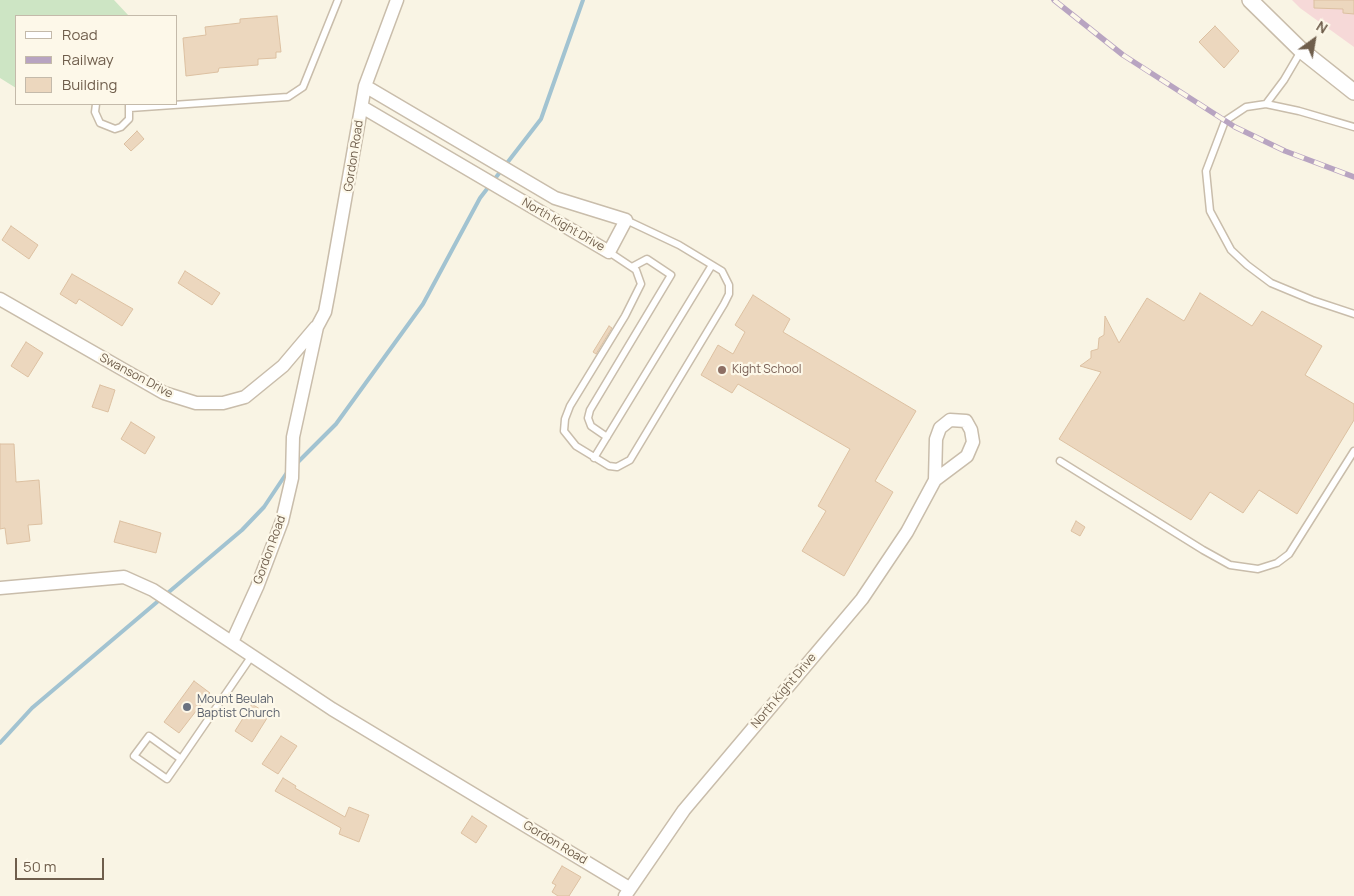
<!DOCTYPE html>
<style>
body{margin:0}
#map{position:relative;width:1354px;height:896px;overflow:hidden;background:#f9f4e4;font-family:Manrope,sans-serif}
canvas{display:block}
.legend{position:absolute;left:15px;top:15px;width:162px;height:90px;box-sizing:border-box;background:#fdf8e9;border:1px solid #c4baaa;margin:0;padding:6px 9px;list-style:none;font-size:15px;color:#6f5e4c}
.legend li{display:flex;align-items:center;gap:10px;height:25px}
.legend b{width:25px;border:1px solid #c4baaa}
.north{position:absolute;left:1289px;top:15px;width:50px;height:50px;-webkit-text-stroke:4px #fdf8e9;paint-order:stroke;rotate:32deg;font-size:14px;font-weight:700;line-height:20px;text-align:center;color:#6f5e4c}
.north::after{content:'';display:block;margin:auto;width:18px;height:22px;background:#6f5e4c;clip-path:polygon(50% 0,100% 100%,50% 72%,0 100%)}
.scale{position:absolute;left:15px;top:858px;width:89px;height:22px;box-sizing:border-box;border:2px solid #6f5e4c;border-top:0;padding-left:6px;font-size:15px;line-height:18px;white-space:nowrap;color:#6f5e4c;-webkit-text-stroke:4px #fdf8e9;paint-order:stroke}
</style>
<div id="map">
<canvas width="1354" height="896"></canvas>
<ul class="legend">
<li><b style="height:6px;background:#fff"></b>Road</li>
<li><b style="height:6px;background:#b8a4c1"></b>Railway</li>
<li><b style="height:14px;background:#ecd7be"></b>Building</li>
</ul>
<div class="north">N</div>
<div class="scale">50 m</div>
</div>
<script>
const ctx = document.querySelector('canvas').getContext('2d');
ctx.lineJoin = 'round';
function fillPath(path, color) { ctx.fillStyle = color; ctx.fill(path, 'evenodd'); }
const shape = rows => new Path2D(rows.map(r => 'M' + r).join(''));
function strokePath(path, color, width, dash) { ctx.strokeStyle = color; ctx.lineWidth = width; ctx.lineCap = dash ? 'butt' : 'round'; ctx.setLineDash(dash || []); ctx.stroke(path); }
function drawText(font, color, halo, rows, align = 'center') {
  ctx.font = font + ' Manrope,sans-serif'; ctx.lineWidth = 4.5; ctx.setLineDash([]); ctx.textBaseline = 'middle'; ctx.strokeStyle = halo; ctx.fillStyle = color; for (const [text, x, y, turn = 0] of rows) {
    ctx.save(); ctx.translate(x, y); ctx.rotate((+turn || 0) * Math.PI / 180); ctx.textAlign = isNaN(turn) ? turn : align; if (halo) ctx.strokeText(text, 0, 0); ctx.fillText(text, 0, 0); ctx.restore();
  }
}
fillPath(shape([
 [1292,0,1354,0,1354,47,1300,8]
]), '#f6d9d8');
fillPath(shape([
 [0,0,114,0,129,16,16,16,16,88,0,78]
]), '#cde5c4');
strokePath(shape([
 [297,463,336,424,423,304,480,198,541,119,583,0],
 [0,743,32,708,242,530,264,507,288,471]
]), '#a2c3d1', 4);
const building = shape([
 [1314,0,1354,0,1354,14,1343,13,1343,9,1314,8,1314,0],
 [277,16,281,52,276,52,276,58,258,59,258,65,219,68,218,72,186,76,183,38,206,35,205,27,240,23,240,19,277,16],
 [1215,26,1239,51,1224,68,1199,42,1215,26],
 [137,131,144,139,131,151,124,144,137,131],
 [11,226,38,245,29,259,2,240,11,226],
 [185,271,220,293,212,305,178,283,185,271],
 [72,274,133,309,122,326,79,299,76,304,60,294,72,274],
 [1200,293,1252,326,1262,311,1322,346,1305,375,1354,404,1354,420,1297,514,1259,490,1243,513,1210,492,1191,520,1059,439,1101,372,1080,366,1091,358,1091,351,1098,349,1099,338,1104,335,1105,316,1119,343,1147,298,1184,321,1200,293],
 [753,295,790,319,783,332,916,411,875,481,893,492,844,576,802,551,826,511,818,506,850,449,738,384,732,393,701,375,718,345,733,354,745,332,735,325,753,295],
 [609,326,612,328,596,354,593,352,609,326],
 [26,342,43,353,28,377,11,366,26,342],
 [100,385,115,390,108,412,92,407,100,385],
 [131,422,155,437,145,454,121,439,131,422],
 [0,444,14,444,16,482,39,480,42,524,28,525,30,541,7,544,5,528,0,529,0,444],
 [120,521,161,533,156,553,114,542,120,521],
 [1076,521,1085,527,1080,536,1071,531,1076,521],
 [194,681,210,693,179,733,164,722,194,681],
 [252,704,269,715,252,742,235,731,252,704],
 [281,736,297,746,278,774,262,764,281,736],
 [283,778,296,786,295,788,345,817,349,807,369,815,359,842,339,834,341,828,275,791,283,778],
 [472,816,487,826,476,843,461,833,472,816],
 [562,866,581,877,569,896,558,896,552,892,556,885,552,883,562,866]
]);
fillPath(building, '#ecd7be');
strokePath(building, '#dcc0a1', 1);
const service = shape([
 [96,104,95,112,100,123,115,129,121,127,129,119,129,104],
 [1266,104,1284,80,1301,51],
 [130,108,288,97,303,87,338,0],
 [1354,127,1299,111,1266,104,1246,107,1225,121,1206,171,1210,211,1231,250,1247,265,1271,283,1312,300,1354,314],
 [609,252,636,270,641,284,625,316,570,406,565,419,564,431,576,446,609,466,617,467,630,460,724,304,729,294,729,285,722,271,679,245,626,220],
 [607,437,591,426,588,418,590,410,671,275,647,259,632,267],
 [594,458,712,265],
 [1060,461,1203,550,1230,565,1258,569,1277,563,1289,554,1354,451],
 [181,759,149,736,134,756,167,779,181,759,251,657]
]);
const minor = shape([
 [362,107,609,252,626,220,555,198,365,86],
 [0,299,164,393,196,403,223,403,245,397,283,366,316,327],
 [0,588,124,577,153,590,332,709,629,888],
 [232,642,257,587,282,521,292,478,293,437,317,327,325,312,329,291,365,86,397,0],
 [625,896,684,810,862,599,907,532,935,480,936,439,940,428,950,420,966,421,971,430,973,442,967,456,935,480]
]);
const tertiary = shape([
 [1250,0,1301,50,1354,92]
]);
strokePath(service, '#c9bdab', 9);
strokePath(minor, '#c9bdab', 15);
strokePath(tertiary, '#c9bdab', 18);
strokePath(service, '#fff', 6);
strokePath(minor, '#fff', 12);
strokePath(tertiary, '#fff', 15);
const rail = shape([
 [1054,0,1123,55,1235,127,1285,151,1354,177]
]);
strokePath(rail, '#b8a4c1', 5.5);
strokePath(rail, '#fdf8e9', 4, [11]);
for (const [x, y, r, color] of [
 [722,370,5,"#8d6e63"],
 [187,707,5,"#6b7280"]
]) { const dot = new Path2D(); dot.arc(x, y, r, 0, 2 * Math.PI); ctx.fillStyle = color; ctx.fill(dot); strokePath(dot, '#fdf8e9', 2); }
drawText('12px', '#6f5e4c', '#fdf8e9', [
 ["Gordon Road",354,156,-81],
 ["North Kight Drive",563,225,30],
 ["Swanson Drive",136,376,28],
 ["Gordon Road",270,550,-70],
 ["North Kight Drive",784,691,-50],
 ["Gordon Road",555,843,31]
]);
drawText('12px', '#785e54', '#fdf8e9', [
 ["Kight School",732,370]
], 'left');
drawText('12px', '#5b616d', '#fdf8e9', [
 ["Mount Beulah",197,700],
 ["Baptist Church",197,714]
], 'left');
</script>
